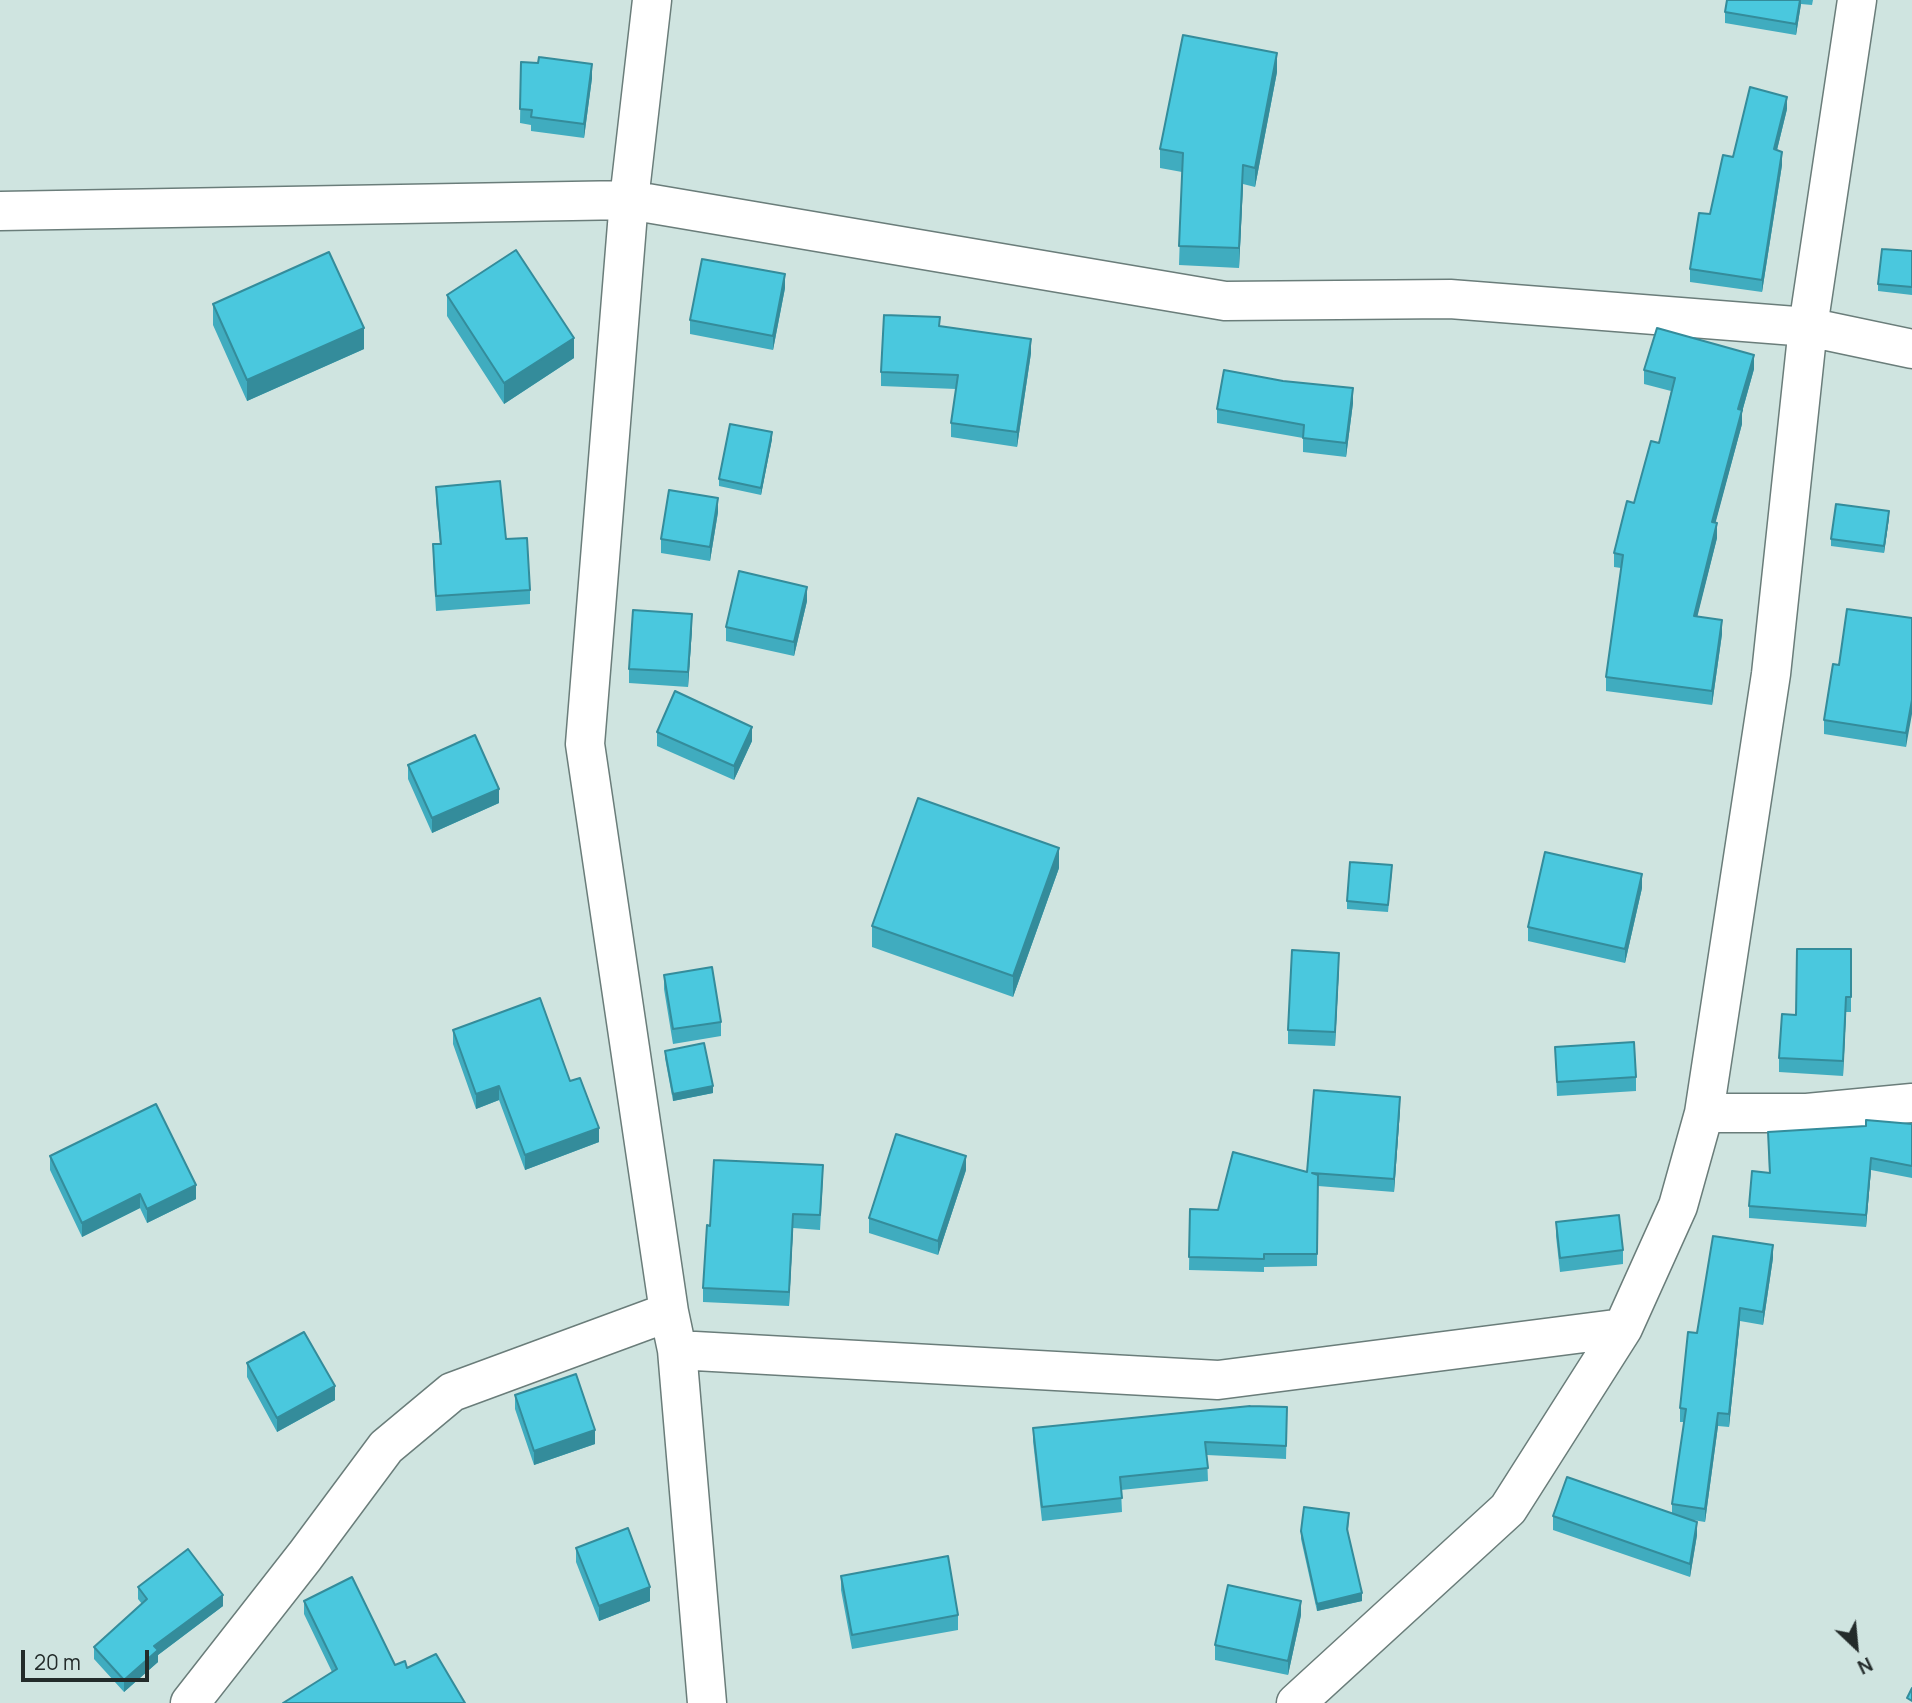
<!DOCTYPE html>
<style>
body{margin:0}
#map{position:relative;width:1912px;height:1703px;overflow:hidden;background:#cfe4e0;font-family:Manrope,sans-serif}
canvas{display:block}
.north{position:absolute;left:1821px;top:1612px;width:70px;height:70px;-webkit-text-stroke:5px #cfe4e0;paint-order:stroke;rotate:154deg;font-size:19px;font-weight:700;line-height:28px;text-align:center;color:#232b2a}
.north::after{content:'';display:block;margin:auto;width:24px;height:32px;background:#232b2a;clip-path:polygon(50% 0,100% 100%,50% 72%,0 100%)}
.scale{position:absolute;left:21px;top:1650px;width:128px;height:32px;box-sizing:border-box;border:4px solid #232b2a;border-top:0;padding-left:9px;font-size:21px;line-height:24px;white-space:nowrap;color:#232b2a;-webkit-text-stroke:5px #cfe4e0;paint-order:stroke}
</style>
<div id="map">
<canvas width="1912" height="1703"></canvas>
<div class="north">N</div>
<div class="scale">20 m</div>
</div>
<script>
const ctx = document.querySelector('canvas').getContext('2d');
ctx.lineJoin = 'round';
const shape = rows => new Path2D(rows.map(r => 'M' + r).join(''));
function strokePath(path, color, width, dash) { ctx.strokeStyle = color; ctx.lineWidth = width; ctx.lineCap = dash ? 'butt' : 'round'; ctx.setLineDash(dash || []); ctx.stroke(path); }
function fillPath(path, color) { ctx.fillStyle = color; ctx.fill(path, 'evenodd'); }
const street = shape([
 [652,0,629,200,585,744,669,1312,677,1350,707,1703],
 [0,211,629,200,1225,301,1450,299,1808,327,1912,349],
 [1704,1113,1807,1113,1912,1103],
 [677,1350,1218,1380,1623,1328],
 [190,1703,305,1556,386,1447,452,1392,669,1312],
 [1296,1703,1508,1509,1623,1328,1678,1206,1704,1113,1771,674,1808,327,1857,0]
]);
strokePath(street, '#6a7d7a', 41);
strokePath(street, '#fff', 38);
fillPath(shape([
 [1727,0,1813,0,1812,5,1801,4,1796,35,1725,23,1725,12],
 [521,62,592,78,584,138,531,131,531,125,520,123],
 [1277,72,1255,187,1243,184,1239,268,1179,265,1182,172,1160,168,1160,149],
 [1787,109,1777,150,1782,165,1762,292,1690,282,1690,269,1710,214,1733,157],
 [1912,251,1912,295,1878,291,1878,284],
 [785,288,773,350,690,334,690,320],
 [447,295,574,358,504,404,447,316],
 [213,304,364,349,247,401,213,325],
 [940,326,1031,353,1017,447,951,437,951,423,956,389,881,386,881,372],
 [1754,369,1742,412,1742,424,1715,523,1717,538,1697,616,1722,634,1712,705,1606,691,1606,677,1621,568,1614,567,1614,553,1659,443,1671,391,1644,384,1644,370],
 [1353,403,1346,457,1303,452,1303,438,1217,423,1217,409],
 [772,439,761,495,719,486,719,479],
 [436,487,506,539,530,590,530,604,436,611,433,559,433,544,440,544,436,501],
 [718,512,710,561,661,553,661,539],
 [1889,518,1884,553,1831,546,1831,539],
 [807,601,794,656,726,641,726,627],
 [1912,618,1906,747,1824,734,1824,720,1839,665],
 [692,629,688,687,629,683,629,669],
 [657,732,752,741,734,780,657,746],
 [408,765,499,803,432,833,408,779],
 [1059,868,1013,997,872,947,872,926],
 [1392,872,1388,912,1347,909,1347,901],
 [1642,888,1625,963,1528,941,1528,927],
 [1851,949,1851,1012,1846,1012,1843,1076,1779,1072,1779,1058,1796,1015],
 [1339,967,1335,1046,1288,1044,1288,1030],
 [664,975,721,1022,721,1036,673,1044,664,989],
 [453,1030,570,1081,599,1142,525,1170,499,1100,476,1109,453,1044],
 [1555,1047,1636,1077,1636,1091,1557,1096],
 [665,1051,713,1093,673,1101,665,1058],
 [1400,1110,1394,1192,1318,1186,1317,1266,1264,1267,1264,1272,1189,1270,1190,1209,1218,1210,1307,1172],
 [1912,1124,1912,1178,1871,1170,1866,1227,1749,1218,1749,1206,1769,1173,1768,1132],
 [50,1156,196,1199,147,1223,140,1208,82,1237,50,1170],
 [966,1170,938,1255,869,1233,869,1218],
 [823,1179,820,1230,793,1228,789,1306,703,1302,703,1288,710,1226],
 [1556,1222,1623,1250,1623,1264,1560,1272,1556,1236],
 [1773,1258,1763,1325,1740,1321,1729,1427,1718,1426,1705,1522,1693,1520,1697,1535,1690,1577,1553,1530,1553,1516,1672,1513,1672,1504,1684,1422,1680,1422,1680,1408,1697,1333],
 [247,1363,335,1400,277,1432,247,1377],
 [515,1395,595,1444,534,1465,515,1409],
 [1287,1420,1286,1459,1207,1455,1208,1481,1121,1490,1122,1512,1042,1521,1033,1441,1033,1428],
 [1349,1520,1348,1532,1362,1601,1317,1611,1301,1539,1301,1531],
 [576,1548,650,1601,599,1621,576,1562],
 [841,1576,958,1615,958,1630,852,1649,841,1590],
 [138,1587,223,1606,158,1655,158,1662,124,1692,94,1659,94,1647,142,1604,138,1599],
 [304,1601,395,1665,407,1668,332,1672,304,1614],
 [1301,1615,1288,1675,1215,1660,1215,1645]
]), '#40acbf');
fillPath(shape([
 [1800,0,1801,0,1801,4,1796,35,1796,24],
 [1277,53,1277,72,1255,187,1255,168],
 [592,64,592,78,584,138,584,124],
 [1787,97,1787,109,1774,162,1774,149],
 [1782,152,1782,165,1762,292,1762,280],
 [1243,165,1243,184,1239,268,1239,248],
 [785,274,785,288,773,350,773,336],
 [364,328,364,349,247,401,247,380],
 [574,338,574,358,504,404,504,383],
 [1031,339,1031,353,1017,447,1017,432],
 [1754,355,1754,369,1742,412,1742,424,1712,536,1712,522,1738,409],
 [1353,388,1353,403,1346,457,1346,443],
 [772,432,772,439,761,495,761,488],
 [718,498,718,512,710,561,710,547],
 [1889,511,1889,518,1884,553,1884,546],
 [1717,523,1717,538,1694,630,1694,616],
 [807,587,807,601,794,656,794,642],
 [692,614,692,629,688,687,688,672],
 [1722,620,1722,634,1712,705,1712,691],
 [1912,700,1912,714,1906,747,1906,733],
 [752,727,752,741,734,780,734,766],
 [499,789,499,803,432,833,432,818],
 [1059,848,1059,868,1013,997,1013,976],
 [1642,874,1642,888,1625,963,1625,949],
 [1339,953,1339,967,1335,1046,1335,1032],
 [1846,997,1846,1012,1843,1076,1843,1061],
 [499,1086,499,1100,476,1109,476,1094],
 [713,1086,713,1093,673,1101,673,1094],
 [1400,1097,1400,1110,1394,1192,1394,1179],
 [599,1128,599,1142,525,1170,525,1155],
 [966,1156,966,1170,938,1255,938,1241],
 [1871,1158,1871,1170,1866,1227,1866,1215],
 [196,1185,196,1199,147,1223,147,1209],
 [140,1194,140,1208,82,1237,82,1223],
 [793,1214,793,1228,789,1306,789,1292],
 [1773,1245,1773,1258,1763,1325,1763,1312],
 [1740,1308,1740,1321,1729,1427,1729,1414],
 [335,1386,335,1400,277,1432,277,1418],
 [1718,1413,1718,1426,1705,1522,1705,1509],
 [595,1430,595,1444,534,1465,534,1451],
 [1697,1522,1697,1535,1690,1577,1690,1564],
 [650,1587,650,1601,599,1621,599,1606],
 [1362,1593,1362,1601,1317,1611,1317,1604],
 [223,1595,223,1606,158,1655,158,1662,124,1692,124,1680,154,1646],
 [1301,1601,1301,1615,1288,1675,1288,1661]
]), '#348c9b');
const building = shape([
 [1727,0,1800,0,1796,24,1725,12,1727,0],
 [1183,35,1277,53,1255,168,1243,165,1239,248,1179,246,1183,153,1160,149,1183,35],
 [539,57,592,64,584,124,531,117,532,110,520,109,521,62,538,63,539,57],
 [1750,87,1787,97,1774,149,1782,152,1762,280,1690,269,1699,213,1710,214,1723,155,1733,157,1750,87],
 [1882,249,1912,251,1912,287,1878,284,1882,249],
 [516,250,574,338,504,383,447,295,516,250],
 [329,252,364,328,247,380,213,304,329,252],
 [702,259,785,274,773,336,690,320,702,259],
 [884,315,940,317,939,326,1031,339,1017,432,951,423,958,375,881,372,884,315],
 [1657,328,1754,355,1738,409,1742,410,1712,522,1717,523,1694,616,1722,620,1712,691,1606,677,1623,555,1614,553,1627,501,1634,503,1651,441,1659,443,1675,378,1644,370,1657,328],
 [1224,370,1283,381,1353,388,1346,443,1303,438,1304,425,1217,409,1224,370],
 [730,424,772,432,761,488,719,479,730,424],
 [500,481,506,539,527,538,530,590,436,596,433,544,441,544,436,487,500,481],
 [669,490,718,498,710,547,661,539,669,490],
 [1836,504,1889,511,1884,546,1831,539,1836,504],
 [739,571,807,587,794,642,726,627,739,571],
 [1847,609,1912,618,1912,700,1906,733,1824,720,1833,664,1839,665,1847,609],
 [633,610,692,614,688,672,629,669,633,610],
 [675,691,752,727,734,766,657,732,675,691],
 [475,735,499,789,432,818,408,765,475,735],
 [918,798,1059,848,1013,976,872,926,918,798],
 [1545,852,1642,874,1625,949,1528,927,1545,852],
 [1350,862,1392,865,1388,905,1347,901,1350,862],
 [1797,949,1851,949,1851,997,1846,997,1843,1061,1779,1058,1782,1014,1796,1015,1797,949],
 [1292,950,1339,953,1335,1032,1288,1030,1292,950],
 [712,967,721,1022,673,1029,664,975,712,967],
 [540,998,570,1081,580,1078,599,1128,525,1155,499,1086,476,1094,453,1030,540,998],
 [1634,1042,1636,1077,1557,1082,1555,1047,1634,1042],
 [704,1043,713,1086,673,1094,665,1051,704,1043],
 [1314,1090,1400,1097,1394,1179,1312,1173,1318,1175,1317,1254,1264,1254,1264,1259,1189,1257,1190,1209,1218,1210,1233,1152,1307,1172,1314,1090],
 [156,1104,196,1185,147,1209,140,1194,82,1223,50,1156,156,1104],
 [1866,1120,1912,1124,1912,1166,1871,1158,1866,1215,1749,1206,1752,1171,1770,1173,1768,1132,1866,1126,1866,1120],
 [896,1134,966,1156,938,1241,869,1218,896,1134],
 [714,1160,823,1165,820,1215,793,1214,789,1292,703,1288,707,1225,710,1226,714,1160],
 [1619,1215,1623,1250,1560,1258,1556,1222,1619,1215],
 [1713,1236,1773,1245,1763,1312,1740,1308,1729,1414,1718,1413,1705,1509,1672,1504,1686,1409,1680,1408,1688,1332,1697,1333,1713,1236],
 [304,1332,335,1386,277,1418,247,1363,304,1332],
 [576,1374,595,1430,534,1451,515,1395,576,1374],
 [1250,1406,1287,1407,1286,1446,1205,1442,1208,1468,1120,1477,1122,1498,1042,1507,1033,1428,1250,1406],
 [1567,1477,1697,1522,1690,1564,1553,1516,1567,1477],
 [1304,1507,1349,1513,1347,1529,1362,1593,1317,1604,1301,1531,1304,1507],
 [628,1528,650,1587,599,1606,576,1548,628,1528],
 [188,1549,223,1595,154,1646,158,1650,124,1680,94,1647,147,1599,138,1587,188,1549],
 [948,1556,958,1615,852,1635,841,1576,948,1556],
 [352,1577,395,1665,405,1661,407,1668,436,1654,465,1703,283,1703,337,1669,304,1601,352,1577],
 [1228,1585,1301,1601,1288,1661,1215,1645,1228,1585],
 [1912,1688,1912,1701,1907,1698,1912,1688]
]);
fillPath(building, '#4ac8de');
strokePath(building, '#348c9b', 2);
</script>
